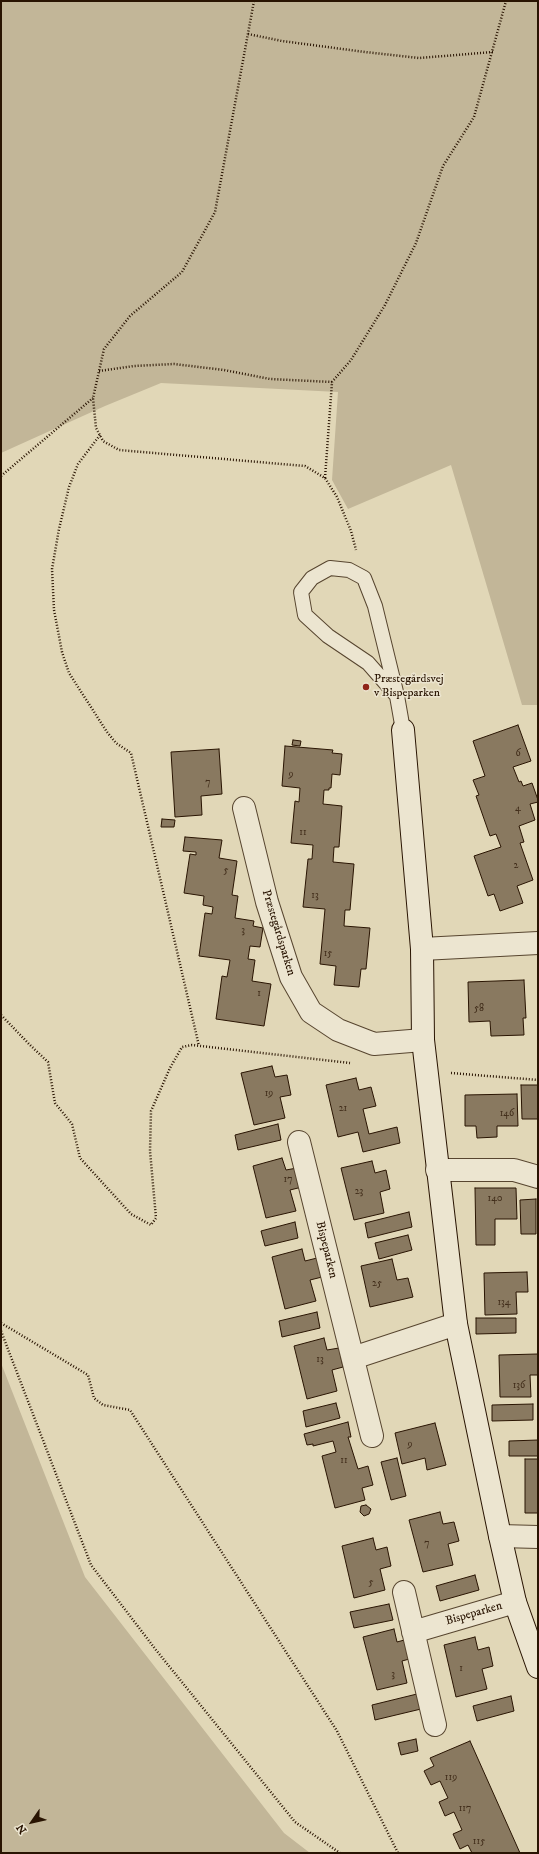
<!DOCTYPE html>
<meta charset="utf-8">
<style>
body{margin:0}
#map{position:relative;width:539px;height:1854px;overflow:hidden;background:#e1d7b7;font-family:"IM FELL DW Pica",serif}
canvas{display:block}
.frame{position:absolute;inset:0;border:2px solid #291402;pointer-events:none}
.north{position:absolute;left:12px;top:1802px;width:40px;height:40px;-webkit-text-stroke:3px #ece5d0;paint-order:stroke;rotate:236deg;font-size:11px;font-weight:700;line-height:16px;text-align:center;color:#291402}
.north::after{content:'';display:block;margin:auto;width:14px;height:18px;background:#291402;clip-path:polygon(50% 0,100% 100%,50% 72%,0 100%)}
</style>
<div id="map">
<canvas width="539" height="1854"></canvas>
<div class="frame"></div>
<div class="north">N</div>
</div>
<script>
const ctx = document.querySelector('canvas').getContext('2d');
ctx.lineJoin = 'round';
function fillPath(path, color) { ctx.fillStyle = color; ctx.fill(path, 'evenodd'); }
const shape = rows => new Path2D(rows.map(r => 'M' + r).join(''));
function strokePath(path, color, width, dash) { ctx.strokeStyle = color; ctx.lineWidth = width; ctx.lineCap = dash ? 'butt' : 'round'; ctx.setLineDash(dash || []); ctx.stroke(path); }
function drawText(font, color, halo, rows, align = 'center') {
  ctx.font = font + ' "IM FELL DW Pica",serif'; ctx.lineWidth = 3; ctx.setLineDash([]); ctx.textBaseline = 'middle'; ctx.strokeStyle = halo; ctx.fillStyle = color; for (const [text, x, y, turn = 0] of rows) {
    ctx.save(); ctx.translate(x, y); ctx.rotate((+turn || 0) * Math.PI / 180); ctx.textAlign = isNaN(turn) ? turn : align; if (halo) ctx.strokeText(text, 0, 0); ctx.fillText(text, 0, 0); ctx.restore();
  }
}
fillPath(shape([
 [1,1,538,1,538,705,522,705,451,465,348,509,332,480,338,392,161,383,105,406,1,453],
 [1,1363,85,1577,284,1833,310,1853,1,1853]
]), '#c2b698');
const building = shape([
 [518,725,531,761,513,767,519,782,521,781,523,786,532,783,538,800,538,802,530,804,535,820,519,826,524,842,520,843,533,880,517,886,523,903,500,911,494,894,488,896,474,856,501,847,496,834,490,836,476,796,479,795,473,780,485,776,473,741,518,725],
 [293,740,301,741,300,746,292,745,293,740],
 [285,746,333,750,332,753,342,754,340,775,332,774,331,788,329,788,329,790,324,790,323,804,342,806,339,847,334,847,333,862,354,864,350,910,345,910,344,926,370,928,366,969,361,969,359,987,334,985,336,966,320,964,325,909,303,907,308,859,312,859,313,845,291,843,295,801,299,802,300,788,282,786,285,746],
 [219,749,222,794,201,796,202,815,175,817,171,752,219,749],
 [162,819,175,820,174,827,161,827,162,819],
 [185,837,222,840,219,858,237,861,232,895,238,896,235,918,254,921,253,926,263,928,260,947,250,946,248,959,255,960,252,981,271,984,264,1026,216,1019,222,976,227,977,230,960,199,956,205,913,212,914,213,907,203,905,204,896,184,893,190,854,196,855,196,852,183,851,185,837],
 [524,980,526,1018,523,1018,524,1035,491,1036,490,1021,469,1022,468,982,524,980],
 [272,1066,275,1077,287,1075,291,1095,280,1097,285,1118,254,1125,241,1073,272,1066],
 [356,1078,359,1090,371,1087,376,1106,363,1109,369,1134,397,1127,400,1143,363,1152,358,1132,338,1137,326,1085,356,1078],
 [521,1085,538,1085,538,1119,522,1119,521,1085],
 [517,1094,518,1126,497,1126,497,1137,477,1138,476,1126,465,1126,465,1095,517,1094],
 [278,1124,281,1140,238,1150,235,1135,278,1124],
 [282,1158,286,1170,297,1168,302,1187,290,1190,296,1211,266,1218,253,1166,282,1158],
 [372,1161,375,1173,386,1170,390,1189,380,1192,384,1213,354,1220,341,1168,372,1161],
 [475,1188,516,1188,517,1219,495,1219,495,1245,476,1245,475,1188],
 [536,1199,536,1234,521,1234,520,1200,536,1199],
 [409,1212,412,1227,368,1238,365,1223,409,1212],
 [295,1222,298,1238,265,1246,261,1231,295,1222],
 [408,1235,412,1250,379,1259,375,1243,408,1235],
 [302,1249,305,1261,317,1258,322,1277,310,1280,316,1301,285,1309,272,1257,302,1249],
 [392,1259,397,1280,408,1278,413,1297,370,1307,361,1266,392,1259],
 [527,1272,528,1292,516,1292,517,1314,485,1315,484,1273,527,1272],
 [317,1312,320,1328,282,1337,279,1321,317,1312],
 [476,1318,516,1318,516,1333,476,1334,476,1318],
 [324,1338,327,1350,339,1348,343,1367,332,1370,337,1391,307,1399,294,1346,324,1338],
 [538,1354,538,1375,530,1375,531,1397,500,1397,499,1355,538,1354],
 [336,1403,340,1418,306,1427,303,1411,336,1403],
 [533,1404,533,1420,492,1421,492,1405,533,1404],
 [348,1422,351,1437,348,1437,358,1469,368,1466,373,1485,362,1488,365,1500,335,1508,322,1456,336,1452,333,1441,313,1446,313,1444,307,1445,304,1434,348,1422],
 [435,1423,446,1465,427,1470,425,1458,402,1464,395,1433,435,1423],
 [538,1440,538,1456,509,1456,509,1441,538,1440],
 [397,1458,406,1496,391,1500,381,1462,397,1458],
 [525,1459,538,1459,538,1513,525,1513,525,1459],
 [366,1505,371,1509,369,1514,364,1516,360,1512,361,1506,366,1505],
 [440,1512,443,1524,454,1522,459,1541,448,1544,453,1565,423,1572,409,1520,440,1512],
 [373,1538,376,1550,387,1547,391,1566,380,1569,385,1590,354,1598,342,1546,373,1538],
 [475,1575,479,1590,440,1601,436,1586,475,1575],
 [389,1604,393,1620,354,1628,350,1612,389,1604],
 [394,1629,397,1642,408,1639,413,1658,402,1661,407,1683,377,1690,363,1637,394,1629],
 [475,1637,478,1650,489,1647,493,1666,482,1669,487,1689,456,1697,444,1645,475,1637],
 [417,1694,421,1709,375,1720,372,1705,417,1694],
 [511,1696,514,1711,477,1721,473,1706,511,1696],
 [416,1739,418,1751,401,1755,398,1743,416,1739],
 [470,1741,520,1853,472,1853,468,1845,460,1849,453,1834,462,1830,454,1812,445,1816,439,1802,448,1798,440,1781,431,1785,424,1771,434,1766,430,1758,470,1741]
]);
fillPath(building, '#897960');
strokePath(building, '#291402', 1);
const lane = shape([
 [397,696,375,606,364,578,349,570,330,568,312,578,301,592,305,615,328,636,368,663,397,696,403,730]
]);
const street = shape([
 [244,808,267,902,291,977,311,1012,338,1030,374,1044,423,1040],
 [422,949,538,943],
 [299,1142,372,1436],
 [437,1170,514,1170,538,1177],
 [353,1358,456,1324],
 [500,1536,538,1537],
 [404,1592,435,1725],
 [413,1632,515,1602]
]);
const secondary = shape([
 [403,730,422,949,423,1040,456,1324,500,1536,515,1602,538,1667]
]);
strokePath(lane, '#57452f', 16);
strokePath(street, '#57452f', 24);
strokePath(secondary, '#291402', 24);
strokePath(shape([
 [254,1,215,212,182,272,130,316,104,349,93,398,96,428,103,441,119,450,305,466,325,478,337,497,351,531,356,550],
 [248,34,282,41,365,52,419,58,493,52],
 [99,371,134,366,174,364,224,370,270,379,332,382],
 [100,435,78,464,69,487,59,529,52,569,54,610,62,652,69,673,107,732,116,743,131,753,199,1046],
 [1,476,93,398],
 [325,478,332,382,351,360,385,305,416,243,443,166,474,117,506,1],
 [1,1015,30,1045,48,1062,55,1103,72,1124,80,1158,131,1214,151,1225,156,1218,150,1151,151,1111,170,1068,182,1047,192,1045,350,1063],
 [451,1073,538,1080],
 [1,1323,88,1375,94,1398,103,1405,130,1410,337,1731,398,1853],
 [1,1331,91,1565,156,1650,295,1822,340,1853]
]), '#291402', 2.5, [1, 2]);
strokePath(lane, '#ece5d0', 14);
strokePath(street, '#ece5d0', 22);
strokePath(secondary, '#ece5d0', 22);
for (const [x, y, r, color] of [
 [366,687,4,"#8f2418"]
]) { const dot = new Path2D(); dot.arc(x, y, r, 0, 2 * Math.PI); ctx.fillStyle = color; ctx.fill(dot); strokePath(dot, '#ece5d0', 1.5); }
drawText('10px', '#412d1a', null, [
 ["6",518,754],
 ["9",291,775],
 ["7",208,783],
 ["4",518,809],
 ["11",303,833],
 ["2",516,866],
 ["5",226,871],
 ["13",315,896],
 ["3",243,931],
 ["15",328,954],
 ["1",259,994],
 ["58",479,1009],
 ["19",269,1094],
 ["21",343,1109],
 ["146",507,1114],
 ["17",288,1180],
 ["23",359,1192],
 ["140",495,1199],
 ["25",377,1284],
 ["134",504,1303],
 ["13",320,1360],
 ["136",519,1386],
 ["9",410,1445],
 ["11",344,1461],
 ["7",427,1544],
 ["5",371,1583],
 ["1",461,1669],
 ["3",393,1675],
 ["119",451,1778],
 ["117",465,1809],
 ["115",479,1842]
]);
drawText('12px', '#291402', '#ece5d0', [
 ["Præstegårdsvej",374,680],
 ["v Bispeparken",374,694]
], 'left');
drawText('12px', '#291402', '#ece5d0', [
 ["Præstegårdsparken",278,933,73],
 ["Bispeparken",326,1250,76],
 ["Bispeparken",474,1614,-16]
]);
</script>
